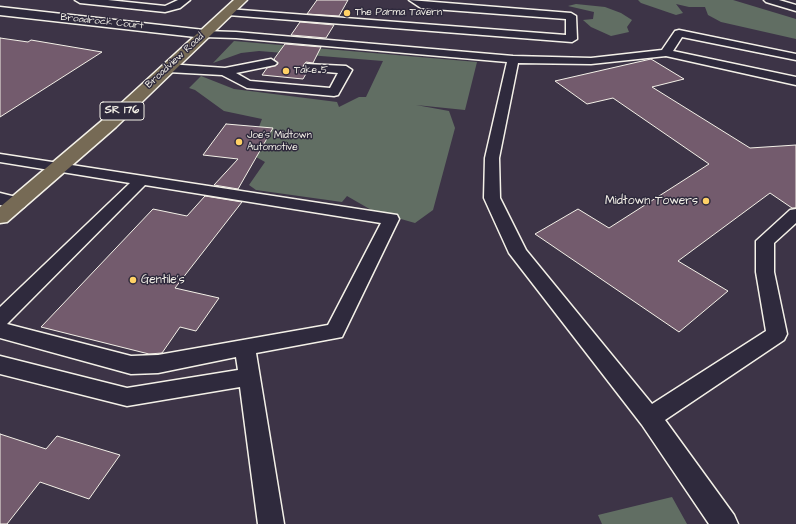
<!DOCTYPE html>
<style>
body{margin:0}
canvas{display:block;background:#3d3447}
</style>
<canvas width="796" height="524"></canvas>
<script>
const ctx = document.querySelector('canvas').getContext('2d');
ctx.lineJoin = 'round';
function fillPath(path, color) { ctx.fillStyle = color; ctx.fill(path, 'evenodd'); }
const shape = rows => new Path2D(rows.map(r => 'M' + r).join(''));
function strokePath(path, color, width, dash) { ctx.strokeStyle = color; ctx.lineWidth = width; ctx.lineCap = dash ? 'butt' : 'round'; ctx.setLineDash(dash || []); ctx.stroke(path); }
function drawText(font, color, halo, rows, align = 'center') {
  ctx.font = font + ' "Architects Daughter",sans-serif'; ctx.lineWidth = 3; ctx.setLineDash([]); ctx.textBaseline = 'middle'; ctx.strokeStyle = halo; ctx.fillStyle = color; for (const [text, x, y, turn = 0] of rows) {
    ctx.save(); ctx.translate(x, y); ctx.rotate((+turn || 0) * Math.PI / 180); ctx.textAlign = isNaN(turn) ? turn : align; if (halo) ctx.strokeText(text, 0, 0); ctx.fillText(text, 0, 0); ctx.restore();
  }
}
fillPath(shape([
 [638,0,733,0,796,19,796,39,721,22,708,15,705,7,689,7,676,4,683,13,676,15,641,3],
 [576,4,605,7,621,13,632,20,627,27,629,32,611,36,591,27,583,20,593,19,594,12,568,6],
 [234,41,477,62,465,110,416,105,449,111,455,128,433,210,415,223,373,211,347,196,342,202,256,190,249,185,265,162,249,153,262,119,224,111,195,90,189,88,201,76,234,89,337,102,339,107,359,97,366,97,383,61,259,51,241,53,213,63],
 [672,497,687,524,602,524,598,515]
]), '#616e63');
const building = shape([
 [317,0,348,0,339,16,307,14,317,0],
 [300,22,334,25,326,38,291,35,300,22],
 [0,38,28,42,31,40,102,52,0,117,0,38],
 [285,44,321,47,313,63,306,62,303,66,305,71,307,72,303,79,262,75,267,68,278,64,274,59,285,44],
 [651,59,684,79,652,87,750,148,796,145,796,208,792,208,770,193,678,261,728,291,679,332,535,234,578,209,609,228,709,164,613,98,587,104,555,81,651,59],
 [226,124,273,128,238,189,214,185,238,159,203,155,226,124],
 [205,196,242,202,175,288,219,298,196,331,180,327,162,353,149,354,41,327,153,209,187,216,205,196],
 [0,434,46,449,57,436,120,455,89,499,40,482,7,524,0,524,0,434]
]);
fillPath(building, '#735b6d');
strokePath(building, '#f4f1e8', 1);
const service = shape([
 [75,0,108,0,165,6,178,0,190,0,180,8,165,12,80,3,75,0],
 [409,0,571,13,576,16,577,39,572,42,228,15,223,12,228,9,566,35,566,19,421,8,409,0],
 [764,0,779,0,796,5,796,11,766,2,764,0],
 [679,30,796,54,796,60,682,37,673,51,796,77,796,85,666,56,591,64,518,63,499,158,500,198,526,250,652,404,766,331,756,272,756,241,790,210,796,209,796,223,774,243,774,272,787,334,784,340,665,420,734,515,738,524,709,524,642,425,509,253,484,198,485,158,507,62,236,38,204,37,199,34,204,31,236,32,513,56,591,58,662,50,675,31,679,30],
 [271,59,277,63,275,65,236,73,250,81,330,88,338,73,306,70,304,67,306,64,346,66,352,70,338,95,334,96,247,88,222,75,168,72,162,68,168,64,225,68,271,59],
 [0,154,397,215,399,219,342,337,256,353,284,524,258,524,240,387,127,406,0,374,0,356,127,388,238,370,236,357,158,373,131,374,0,338,0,307,130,183,0,162,0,154],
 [145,185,381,223,328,325,158,355,131,356,7,324,145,185]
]);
const minor = shape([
 [0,7,204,30,209,31,211,34,209,37,204,38,0,15,0,7],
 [0,193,24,199,27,203,24,207,17,209,0,205,0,193]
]);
const primary = shape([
 [234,0,247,0,116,127,7,222,0,223,0,207,104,119,234,0]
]);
strokePath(service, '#f4f1e8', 3);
strokePath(minor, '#f4f1e8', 3);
strokePath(primary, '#f4f1e8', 3);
fillPath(service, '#2f2a3d');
fillPath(minor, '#2f2a3d');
fillPath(primary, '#766a55');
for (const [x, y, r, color] of [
 [347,13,4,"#ffd166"],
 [286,71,4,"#ffd166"],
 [239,142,4,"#ffd166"],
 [706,201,4,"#ffd166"],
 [133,280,4,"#ffd166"]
]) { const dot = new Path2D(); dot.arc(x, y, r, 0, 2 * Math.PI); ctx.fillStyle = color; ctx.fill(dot); strokePath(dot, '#2f2a3d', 1.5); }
drawText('10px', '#f4f1e8', '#2f2a3d', [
 ["The Parma Tavern",355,13],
 ["Take 5",294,71],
 ["Joe's Midtown",247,136],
 ["Automotive",247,148]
], 'left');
drawText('10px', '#f4f1e8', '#2f2a3d', [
 ["Broadrock Court",102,22,6],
 ["Broadview Road",175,61,-43]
]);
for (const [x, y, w] of [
 [122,111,44]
]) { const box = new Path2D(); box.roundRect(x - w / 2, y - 9, w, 18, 3); ctx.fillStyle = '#2f2a3d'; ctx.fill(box); strokePath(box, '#f4f1e8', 1); }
drawText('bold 11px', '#f4f1e8', null, [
 ["SR 176",122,111]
]);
drawText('12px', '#f4f1e8', '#2f2a3d', [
 ["Midtown Towers",698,201],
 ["Gentile's",141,280,"left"]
], 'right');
</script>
